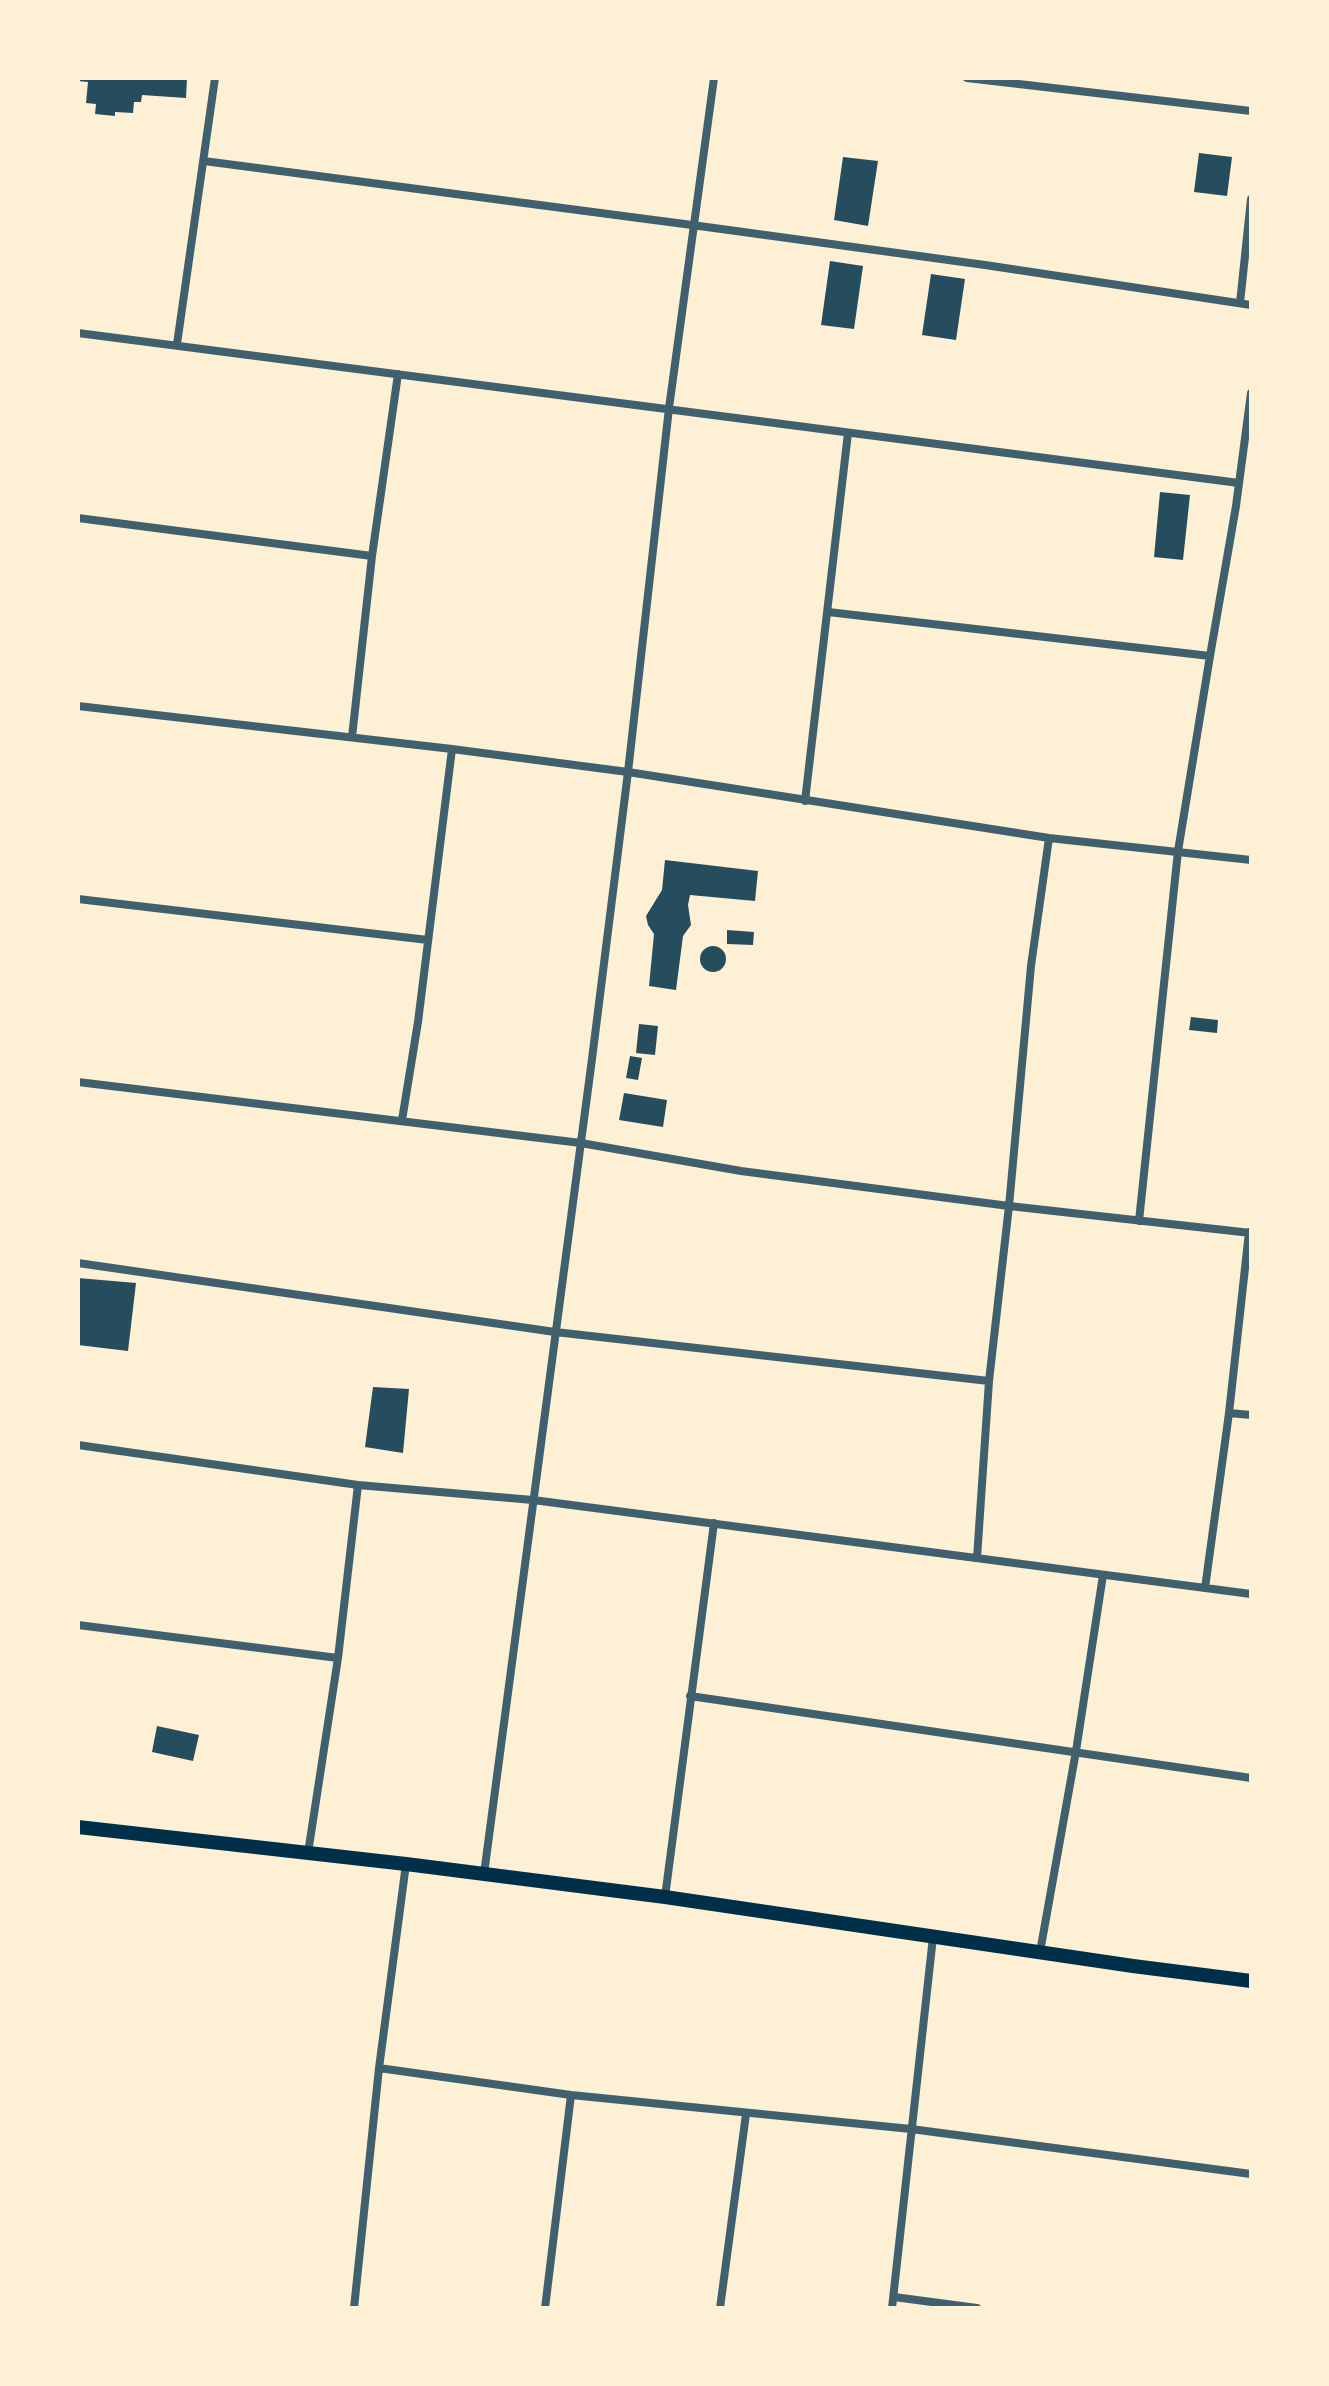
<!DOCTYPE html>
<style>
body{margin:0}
#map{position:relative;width:1329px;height:2386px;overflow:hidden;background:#fdf0d5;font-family:"Alegreya Sans",sans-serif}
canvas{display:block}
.frame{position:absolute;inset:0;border:80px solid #fdf0d5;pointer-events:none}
</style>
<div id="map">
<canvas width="1329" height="2386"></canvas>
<div class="frame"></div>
</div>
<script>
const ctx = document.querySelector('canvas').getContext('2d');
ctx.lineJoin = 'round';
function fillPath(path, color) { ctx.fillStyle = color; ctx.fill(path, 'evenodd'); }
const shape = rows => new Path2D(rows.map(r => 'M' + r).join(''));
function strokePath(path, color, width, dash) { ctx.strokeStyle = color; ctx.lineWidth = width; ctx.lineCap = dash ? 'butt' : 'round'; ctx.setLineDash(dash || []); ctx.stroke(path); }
fillPath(shape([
 [78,78,187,78,186,98,142,95,141,102,134,102,133,113,115,112,115,116,95,114,96,104,86,103,88,82,78,81],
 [1199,153,1232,157,1227,196,1194,192],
 [843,157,878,161,868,226,834,220],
 [830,261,863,266,854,329,821,325],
 [931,274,965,279,956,340,922,335],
 [1160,492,1190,495,1183,560,1154,557],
 [665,860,758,871,755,901,690,895,688,905,691,925,683,936,676,990,649,986,654,934,648,925,646,916,662,890],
 [727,930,754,932,753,945,727,944],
 '700 959a13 13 0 1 1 26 0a13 13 0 1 1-26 0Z',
 [1191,1017,1218,1020,1217,1033,1189,1030],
 [639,1024,658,1026,655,1055,636,1053],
 [630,1056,642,1058,638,1080,626,1078],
 [624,1093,667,1100,663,1127,619,1120],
 [78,1278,136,1283,128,1351,78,1345],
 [373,1387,409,1389,403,1453,365,1447],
 [157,1726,199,1735,193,1761,152,1752]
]), '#264d5e');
strokePath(shape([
 [967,78,1251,111],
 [204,161,692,225,985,265,1251,305],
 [1240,303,1251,199],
 [78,333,1239,483],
 [177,344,215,78],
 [78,518,372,556],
 [828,612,1210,656,1178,851,1139,1221],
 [1210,656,1236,506,1251,393],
 [78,706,452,749,628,772,1049,838,1251,860],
 [352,737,372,556,398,374],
 [805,801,848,433],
 [78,899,428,940],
 [78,1082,581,1143,741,1171,1009,1206,1251,1233],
 [402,1120,418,1022,452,749],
 [78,1263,555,1332,989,1381],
 [1229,1413,1249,1232],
 [78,1445,358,1485,533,1500,1251,1594],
 [977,1558,989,1381,1009,1206,1031,966,1049,838],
 [1205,1588,1229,1413,1251,1415],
 [78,1625,338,1658],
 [690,1696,1251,1778],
 [308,1853,338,1658,358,1485],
 [484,1874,592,1059,628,772,669,408,714,78],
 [665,1897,714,1523],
 [1040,1952,1076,1751,1103,1575],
 [379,2068,571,2095,911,2129,1251,2174],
 [894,2297,977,2308],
 [354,2308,379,2068,406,1864],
 [545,2308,571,2095],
 [720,2308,746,2114],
 [892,2308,933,1937]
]), '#3f606c', 8);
strokePath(shape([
 [78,1827,406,1864,665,1897,1133,1966,1251,1981]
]), '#003049', 14);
</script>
